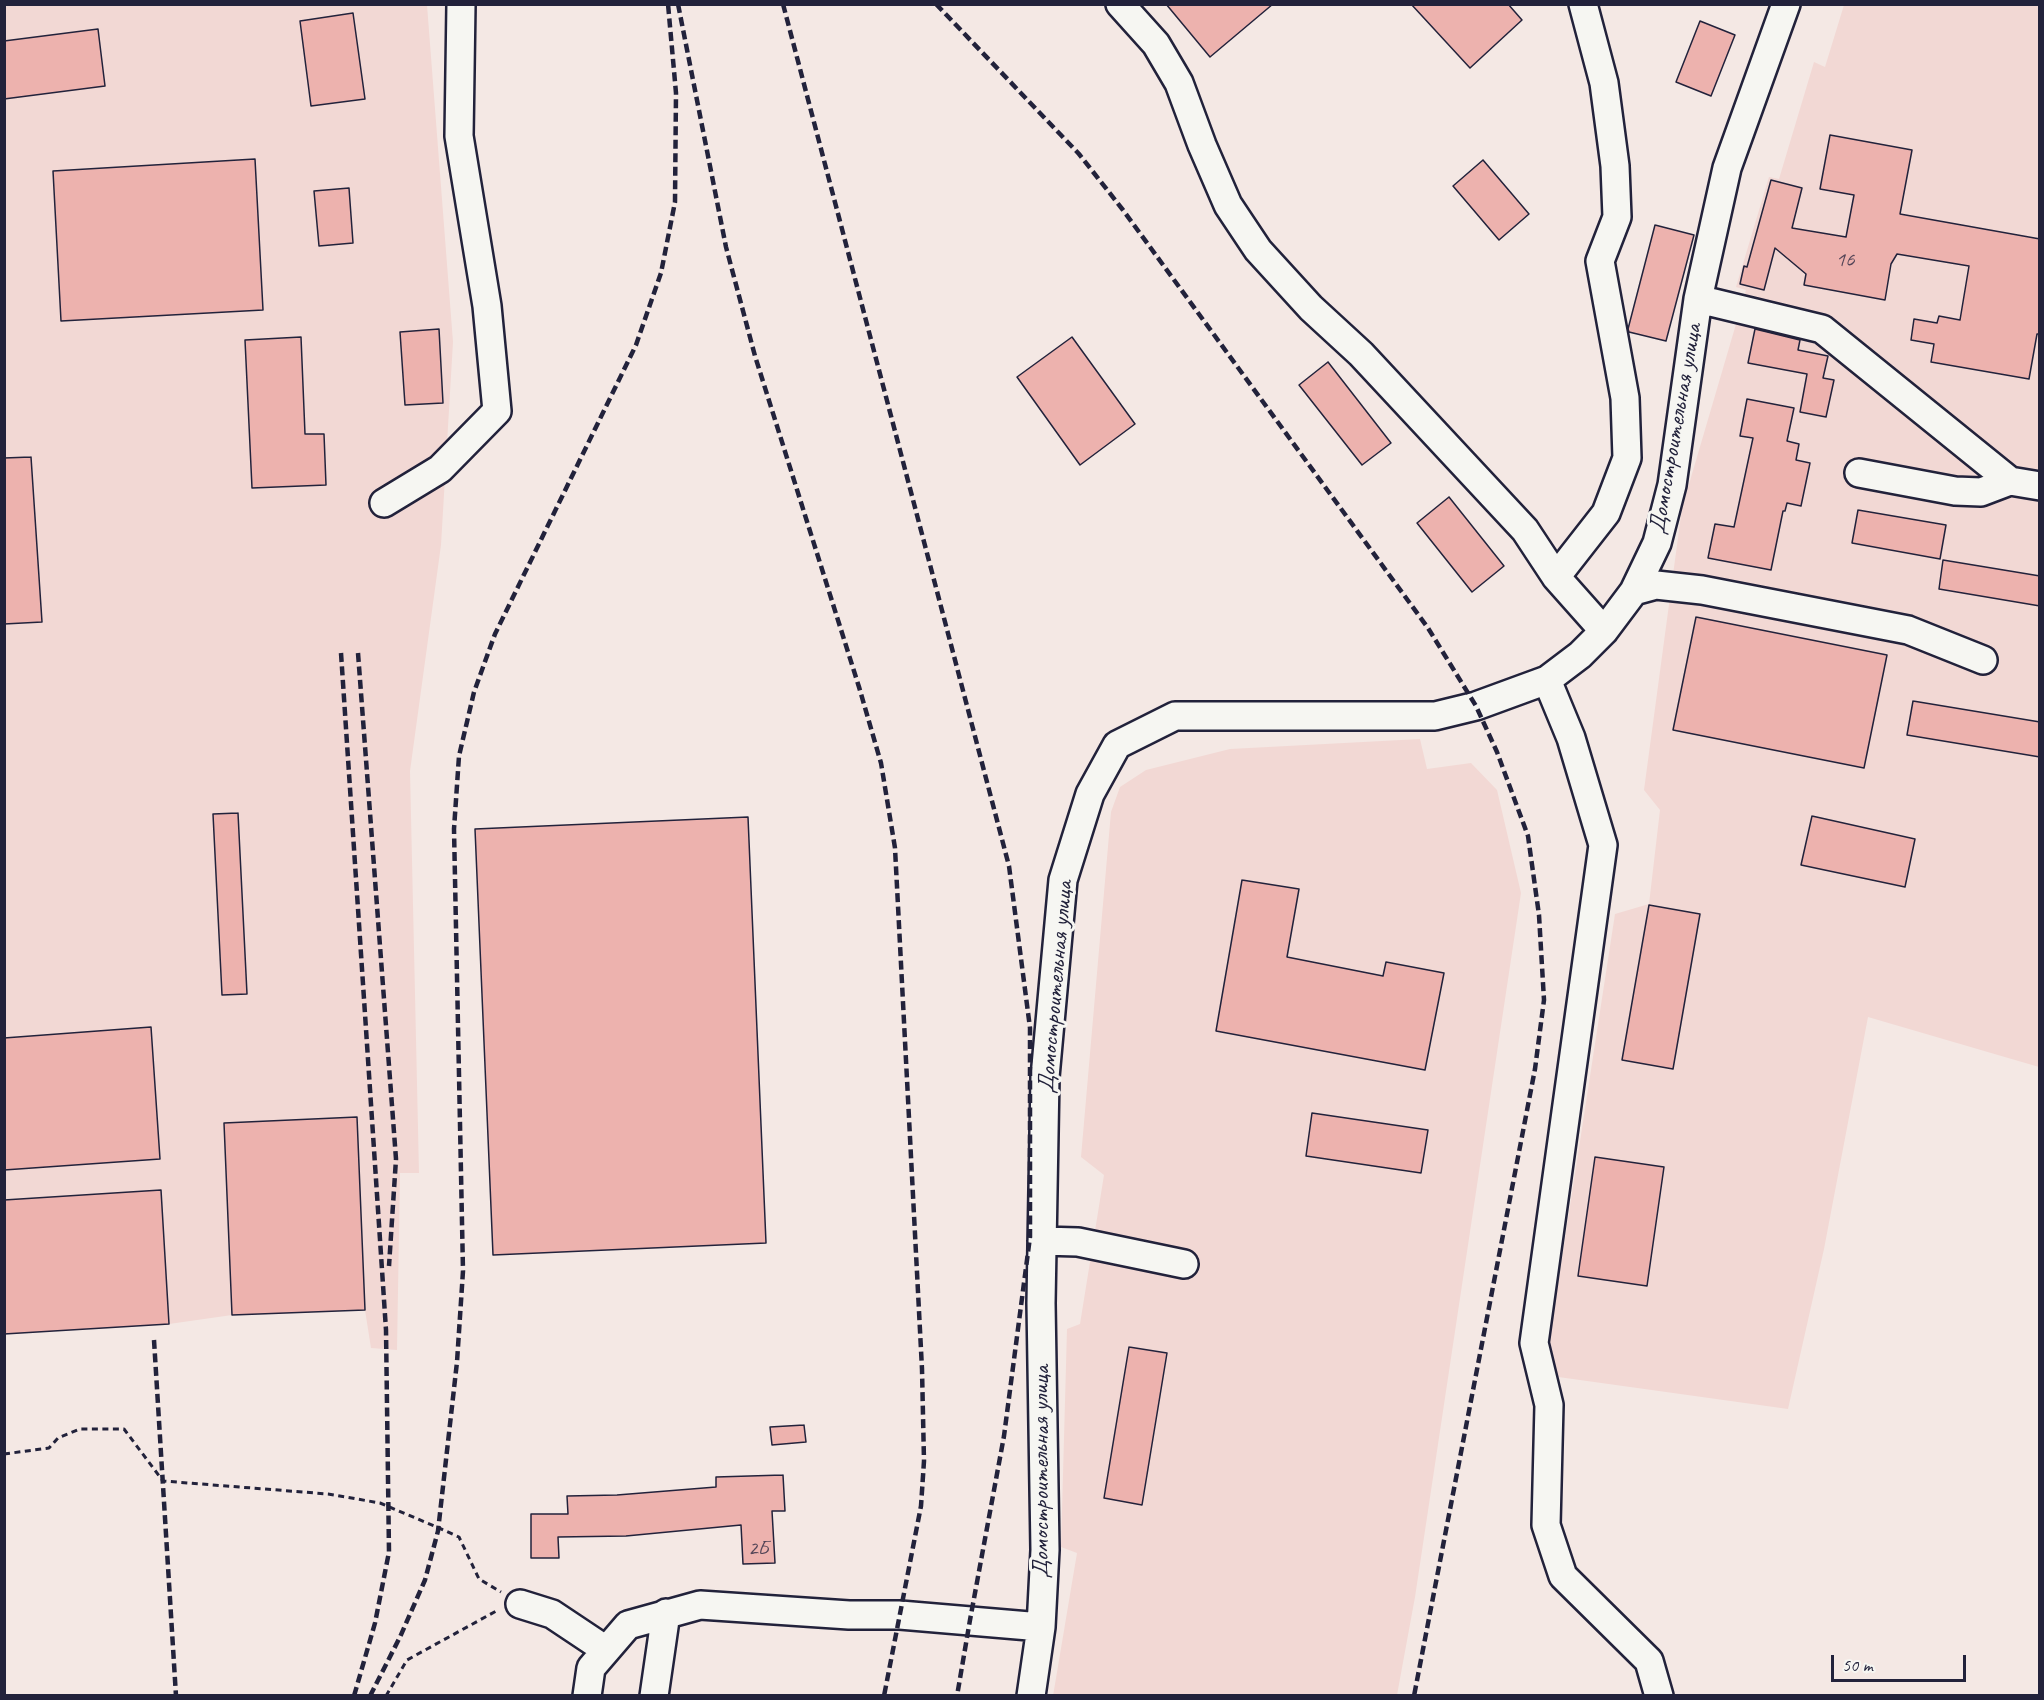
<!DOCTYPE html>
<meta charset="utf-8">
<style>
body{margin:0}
#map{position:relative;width:2044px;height:1700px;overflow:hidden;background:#f4e8e4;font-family:Caveat,sans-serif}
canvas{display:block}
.frame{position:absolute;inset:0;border:6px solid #22223b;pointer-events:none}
.scale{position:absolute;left:1831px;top:1655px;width:135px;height:27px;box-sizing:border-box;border:3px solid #22223b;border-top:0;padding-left:8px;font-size:18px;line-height:21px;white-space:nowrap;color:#22223b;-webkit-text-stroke:4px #f6f6f2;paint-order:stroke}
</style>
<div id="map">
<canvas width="2044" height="1700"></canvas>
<div class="frame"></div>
<div class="scale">50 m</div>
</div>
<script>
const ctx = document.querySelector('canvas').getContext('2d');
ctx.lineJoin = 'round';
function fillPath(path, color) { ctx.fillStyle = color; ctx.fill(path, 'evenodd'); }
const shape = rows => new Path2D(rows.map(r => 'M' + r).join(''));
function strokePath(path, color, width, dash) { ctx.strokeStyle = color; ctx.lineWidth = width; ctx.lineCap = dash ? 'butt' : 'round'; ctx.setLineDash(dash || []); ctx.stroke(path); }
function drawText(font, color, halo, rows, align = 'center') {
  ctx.font = font + ' Caveat,sans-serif'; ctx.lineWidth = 6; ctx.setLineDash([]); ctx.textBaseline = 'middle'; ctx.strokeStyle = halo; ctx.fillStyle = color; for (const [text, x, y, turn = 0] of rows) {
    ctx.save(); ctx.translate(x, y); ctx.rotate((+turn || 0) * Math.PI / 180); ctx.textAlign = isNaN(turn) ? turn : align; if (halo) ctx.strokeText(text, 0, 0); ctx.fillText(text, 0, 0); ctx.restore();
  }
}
fillPath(shape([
 [5,5,427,5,453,342,441,545,410,771,419,1173,400,1173,397,1350,371,1348,365,1310,232,1315,169,1324,5,1334],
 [1844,5,2039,5,2039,1067,1868,1017,1824,1249,1788,1409,1544,1375,1615,914,1649,904,1660,810,1644,790,1682,508,1746,290,1736,287,1769,177,1779,179,1814,62,1825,67],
 [1420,739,1427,769,1471,763,1497,790,1521,893,1415,1597,1397,1695,1053,1696,1077,1553,1061,1547,1067,1329,1080,1324,1104,1175,1081,1157,1111,812,1120,787,1146,770,1230,749]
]), '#f2d8d4');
const building = shape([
 [1166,4,1273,4,1210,57,1166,4],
 [1411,4,1508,4,1522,20,1470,68,1411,4],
 [353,13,365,99,311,106,300,21,353,13],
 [1700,21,1735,35,1711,96,1676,82,1700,21],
 [98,29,105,86,4,99,4,41,98,29],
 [1830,135,1912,150,1900,214,2040,239,2040,334,2037,334,2029,379,1931,362,1934,344,1911,340,1914,319,1937,323,1939,316,1960,320,1969,266,1897,254,1891,264,1885,300,1804,285,1806,274,1775,248,1764,290,1740,284,1744,266,1747,267,1771,180,1802,188,1792,228,1846,237,1854,195,1820,189,1830,135],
 [255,159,263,310,61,321,53,171,255,159],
 [1483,160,1529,214,1499,240,1453,186,1483,160],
 [349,188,353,243,319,246,314,191,349,188],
 [1655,225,1694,235,1666,341,1629,332,1628,329,1655,225],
 [439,329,443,403,405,405,400,332,439,329],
 [1755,329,1800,340,1798,350,1828,356,1823,378,1834,380,1826,417,1800,412,1807,374,1748,363,1755,329],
 [301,337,305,434,324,434,326,485,252,488,245,340,301,337],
 [1072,337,1135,424,1080,465,1017,377,1072,337],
 [1328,362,1391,443,1362,465,1299,385,1328,362],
 [1747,399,1794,408,1787,441,1799,444,1796,460,1810,463,1801,506,1787,503,1785,511,1783,511,1771,570,1708,558,1715,524,1734,527,1753,438,1740,436,1747,399],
 [31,457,42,622,4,624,4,458,31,457],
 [1449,497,1504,566,1472,592,1417,523,1449,497],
 [1858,510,1946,525,1940,559,1852,543,1858,510],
 [1943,560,2040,576,2040,606,1939,589,1943,560],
 [1696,617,1887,655,1864,768,1673,730,1696,617],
 [1913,701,2040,722,2040,757,1907,735,1913,701],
 [238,813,247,994,222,995,213,814,238,813],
 [1812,816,1915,839,1905,887,1801,865,1812,816],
 [748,817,766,1243,493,1255,475,829,748,817],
 [1242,880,1299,889,1287,957,1383,976,1386,962,1444,973,1425,1070,1216,1031,1242,880],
 [1649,905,1700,914,1673,1069,1622,1060,1649,905],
 [151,1027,160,1159,4,1170,4,1038,151,1027],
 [1312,1113,1428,1130,1421,1173,1306,1156,1312,1113],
 [357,1117,365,1310,232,1315,224,1123,357,1117],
 [1595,1157,1664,1167,1647,1286,1578,1276,1595,1157],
 [161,1190,169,1324,4,1334,4,1200,161,1190],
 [1129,1347,1167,1353,1142,1505,1104,1498,1129,1347],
 [804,1425,806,1442,772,1445,770,1427,804,1425],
 [783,1475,785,1511,772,1511,775,1563,743,1564,741,1525,626,1536,558,1537,559,1558,531,1558,531,1514,568,1514,567,1496,617,1495,716,1487,716,1477,783,1475]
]);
fillPath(building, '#edb2ae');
strokePath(building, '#22223b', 1.5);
const minor = shape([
 [1120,4,1156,44,1179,83,1202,145,1228,205,1258,250,1311,308,1361,354,1525,530,1556,577,1604,631],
 [1698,299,1822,329,2010,481,2040,486],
 [1859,473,1955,491,1981,492,2010,481],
 [384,503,440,469,497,411,487,306,459,136,461,4],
 [1556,577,1606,513,1627,458,1625,398,1600,261,1617,217,1615,166,1604,83,1583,4],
 [1634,591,1656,585,1702,590,1908,630,1983,660],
 [1547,680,1571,738,1603,845,1534,1343,1549,1405,1546,1525,1563,1576,1649,1661,1659,1696],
 [1042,1241,1078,1242,1184,1264],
 [520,1604,552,1614,606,1650],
 [587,1696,591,1668,628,1625,700,1605,849,1615,900,1615,1041,1627,1045,1550,1041,1303,1045,1077,1063,880,1090,794,1117,745,1175,716,1435,716,1476,706,1547,680,1580,655,1604,631,1634,591,1657,543,1672,485,1698,299,1727,168,1786,4],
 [654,1696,666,1613],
 [1031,1696,1041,1627]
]);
strokePath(minor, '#22223b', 32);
strokePath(shape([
 [4,1454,49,1448,58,1438,80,1429,124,1429,163,1481,328,1494,380,1503,439,1528,459,1537,479,1579,501,1592],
 [386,1696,407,1660,498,1610]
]), '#22223b', 3, [6, 4.5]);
strokePath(minor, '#f6f6f2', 27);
strokePath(shape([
 [678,4,726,247,755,356,859,687,881,763,895,848,922,1369,924,1461,921,1506,884,1696],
 [783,4,1009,866,1030,1028,1030,1237,1004,1436,970,1620,957,1696],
 [936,4,1079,154,1123,210,1428,628,1476,706,1497,752,1528,836,1539,915,1544,1000,1535,1069,1414,1696],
 [341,653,386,1330,389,1552,375,1623,354,1696],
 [358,653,396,1159,389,1266],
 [154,1340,176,1696],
 [370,1696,400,1637,425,1580,438,1531,457,1362,463,1271,454,829,459,756,474,692,495,634,636,345,661,273,675,202,676,93,668,4]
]), '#22223b', 4.5, [9, 4.5]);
drawText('21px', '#554658', null, [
 ["16",1845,260],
 ["2Б",758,1549]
]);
drawText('24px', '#22223b', '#f6f6f2', [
 ["Домостроительная улица",1676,429,-80],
 ["Домостроительная улица",1056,987,-85],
 ["Домостроительная улица",1042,1472,-90]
]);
</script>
